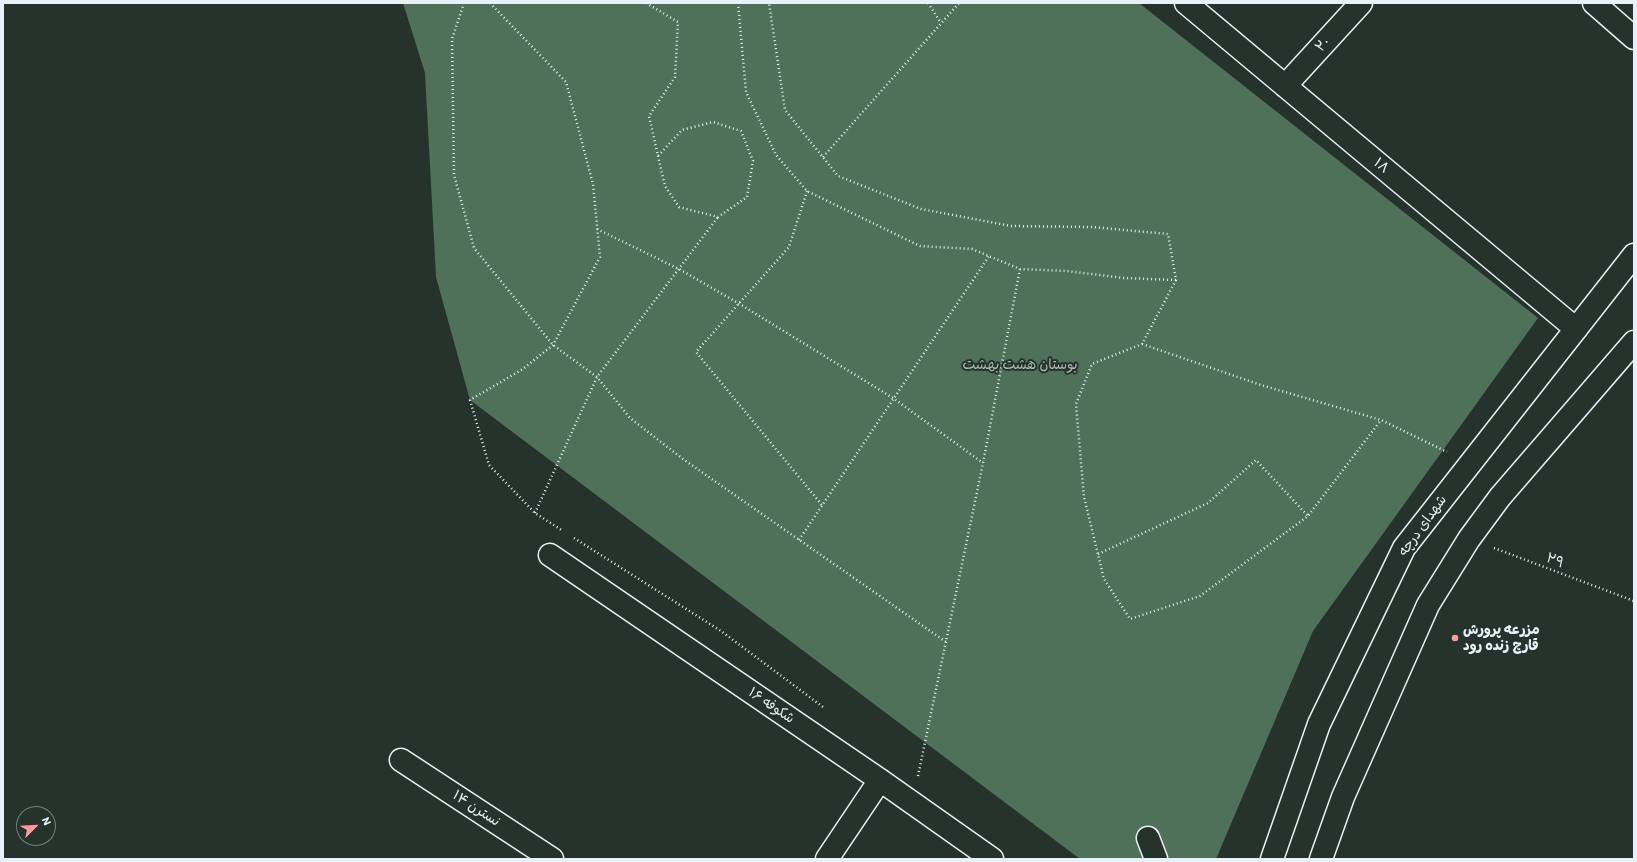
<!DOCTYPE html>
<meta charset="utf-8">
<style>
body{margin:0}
#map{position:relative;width:1637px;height:862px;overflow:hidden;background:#26332d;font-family:Itim,sans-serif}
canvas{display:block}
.frame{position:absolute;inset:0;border:4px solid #e8f1f8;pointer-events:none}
.north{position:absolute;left:16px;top:806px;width:40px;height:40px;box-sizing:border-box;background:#26332d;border:1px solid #747f7e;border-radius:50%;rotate:66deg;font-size:11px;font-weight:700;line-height:16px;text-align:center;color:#e8f1f8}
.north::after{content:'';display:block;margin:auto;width:14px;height:18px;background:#ff9aa2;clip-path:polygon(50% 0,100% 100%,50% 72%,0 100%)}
</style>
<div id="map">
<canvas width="1637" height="862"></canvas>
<div class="frame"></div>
<div class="north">N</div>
</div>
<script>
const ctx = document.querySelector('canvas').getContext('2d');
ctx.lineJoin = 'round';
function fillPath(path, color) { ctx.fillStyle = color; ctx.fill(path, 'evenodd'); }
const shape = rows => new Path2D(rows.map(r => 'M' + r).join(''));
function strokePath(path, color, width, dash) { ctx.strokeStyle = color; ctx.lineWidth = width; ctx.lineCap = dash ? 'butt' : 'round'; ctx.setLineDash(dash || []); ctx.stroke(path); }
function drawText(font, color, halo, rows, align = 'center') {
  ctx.font = font + ' Itim,"Playpen Sans Arabic",sans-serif'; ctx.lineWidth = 4; ctx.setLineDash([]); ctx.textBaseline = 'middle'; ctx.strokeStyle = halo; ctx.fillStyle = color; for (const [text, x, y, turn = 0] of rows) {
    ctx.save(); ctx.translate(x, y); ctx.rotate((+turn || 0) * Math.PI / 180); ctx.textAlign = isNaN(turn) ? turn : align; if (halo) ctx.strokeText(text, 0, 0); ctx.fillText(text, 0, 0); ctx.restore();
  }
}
fillPath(shape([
 [403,3,1139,3,1538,318,1313,631,1216,859,1080,859,470,400,436,277,425,73]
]), '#4f7059');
const minor = shape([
 [1186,3,1576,329],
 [1594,3,1634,38],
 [1285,86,1361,3],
 [550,555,880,780,992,859],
 [401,760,552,859],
 [1148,838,1156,859],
 [827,859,880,780]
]);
const major = shape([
 [1272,859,1319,724,1404,548,1634,255],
 [1321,859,1343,797,1428,605,1469,539,1500,497,1634,342]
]);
strokePath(minor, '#e8f1f8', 25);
strokePath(major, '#e8f1f8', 25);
strokePath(shape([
 [464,3,452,39,454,175,474,248,553,345,597,377,630,418,683,459,946,642],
 [490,3,566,82,593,184,600,257,553,345,523,369,470,400,489,465,535,513,563,531],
 [646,3,678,22,675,77,649,116,658,156,665,186,679,207,718,217,747,197,753,161,741,131,713,122,682,130,658,156],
 [738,3,746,92,776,155,807,191,920,246,972,249,1020,269,1067,271,1124,278,1176,280,1168,234,1092,227,1011,226,921,209,838,176,785,110,769,3],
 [928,3,941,23],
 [823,157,959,3],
 [807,191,789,247,696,352,822,505],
 [597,229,679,269,738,303,893,398,983,463],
 [1176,280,1142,344,1092,364,1076,404,1084,497,1104,579,1130,619,1200,596,1308,516,1381,420],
 [1142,344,1261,385,1381,420,1447,452],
 [535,513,597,377,718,217],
 [574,538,721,631,823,707],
 [799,540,989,256],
 [1494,548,1634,601],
 [1098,554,1208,503,1256,460,1308,516],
 [918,776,983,463,1020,269]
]), '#e8f1f8', 2.5, [1, 3]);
strokePath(minor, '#26332d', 22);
strokePath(major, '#26332d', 22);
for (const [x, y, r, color] of [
 [1455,638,4,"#ff9aa2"]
]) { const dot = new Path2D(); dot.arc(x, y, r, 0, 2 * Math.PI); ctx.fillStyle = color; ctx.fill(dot); strokePath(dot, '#26332d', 1.5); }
drawText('14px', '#e8f1f8', '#26332d', [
 ["۲۰",1323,45,-48],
 ["۱۸",1381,166,40],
 ["شهدای درچه",1423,526,-54],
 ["۲۹",1555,561,21],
 ["شکوفه ۱۶",771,706,34],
 ["نسترن ۱۴",476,809,33]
]);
drawText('14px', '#abbdb8', '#26332d', [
 ["بوستان هشت بهشت",1020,365]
]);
drawText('bold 14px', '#e8f1f8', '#26332d', [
 ["مزرعه پرورش",1463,630],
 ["قارچ زنده رود",1463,646]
], 'left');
</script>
